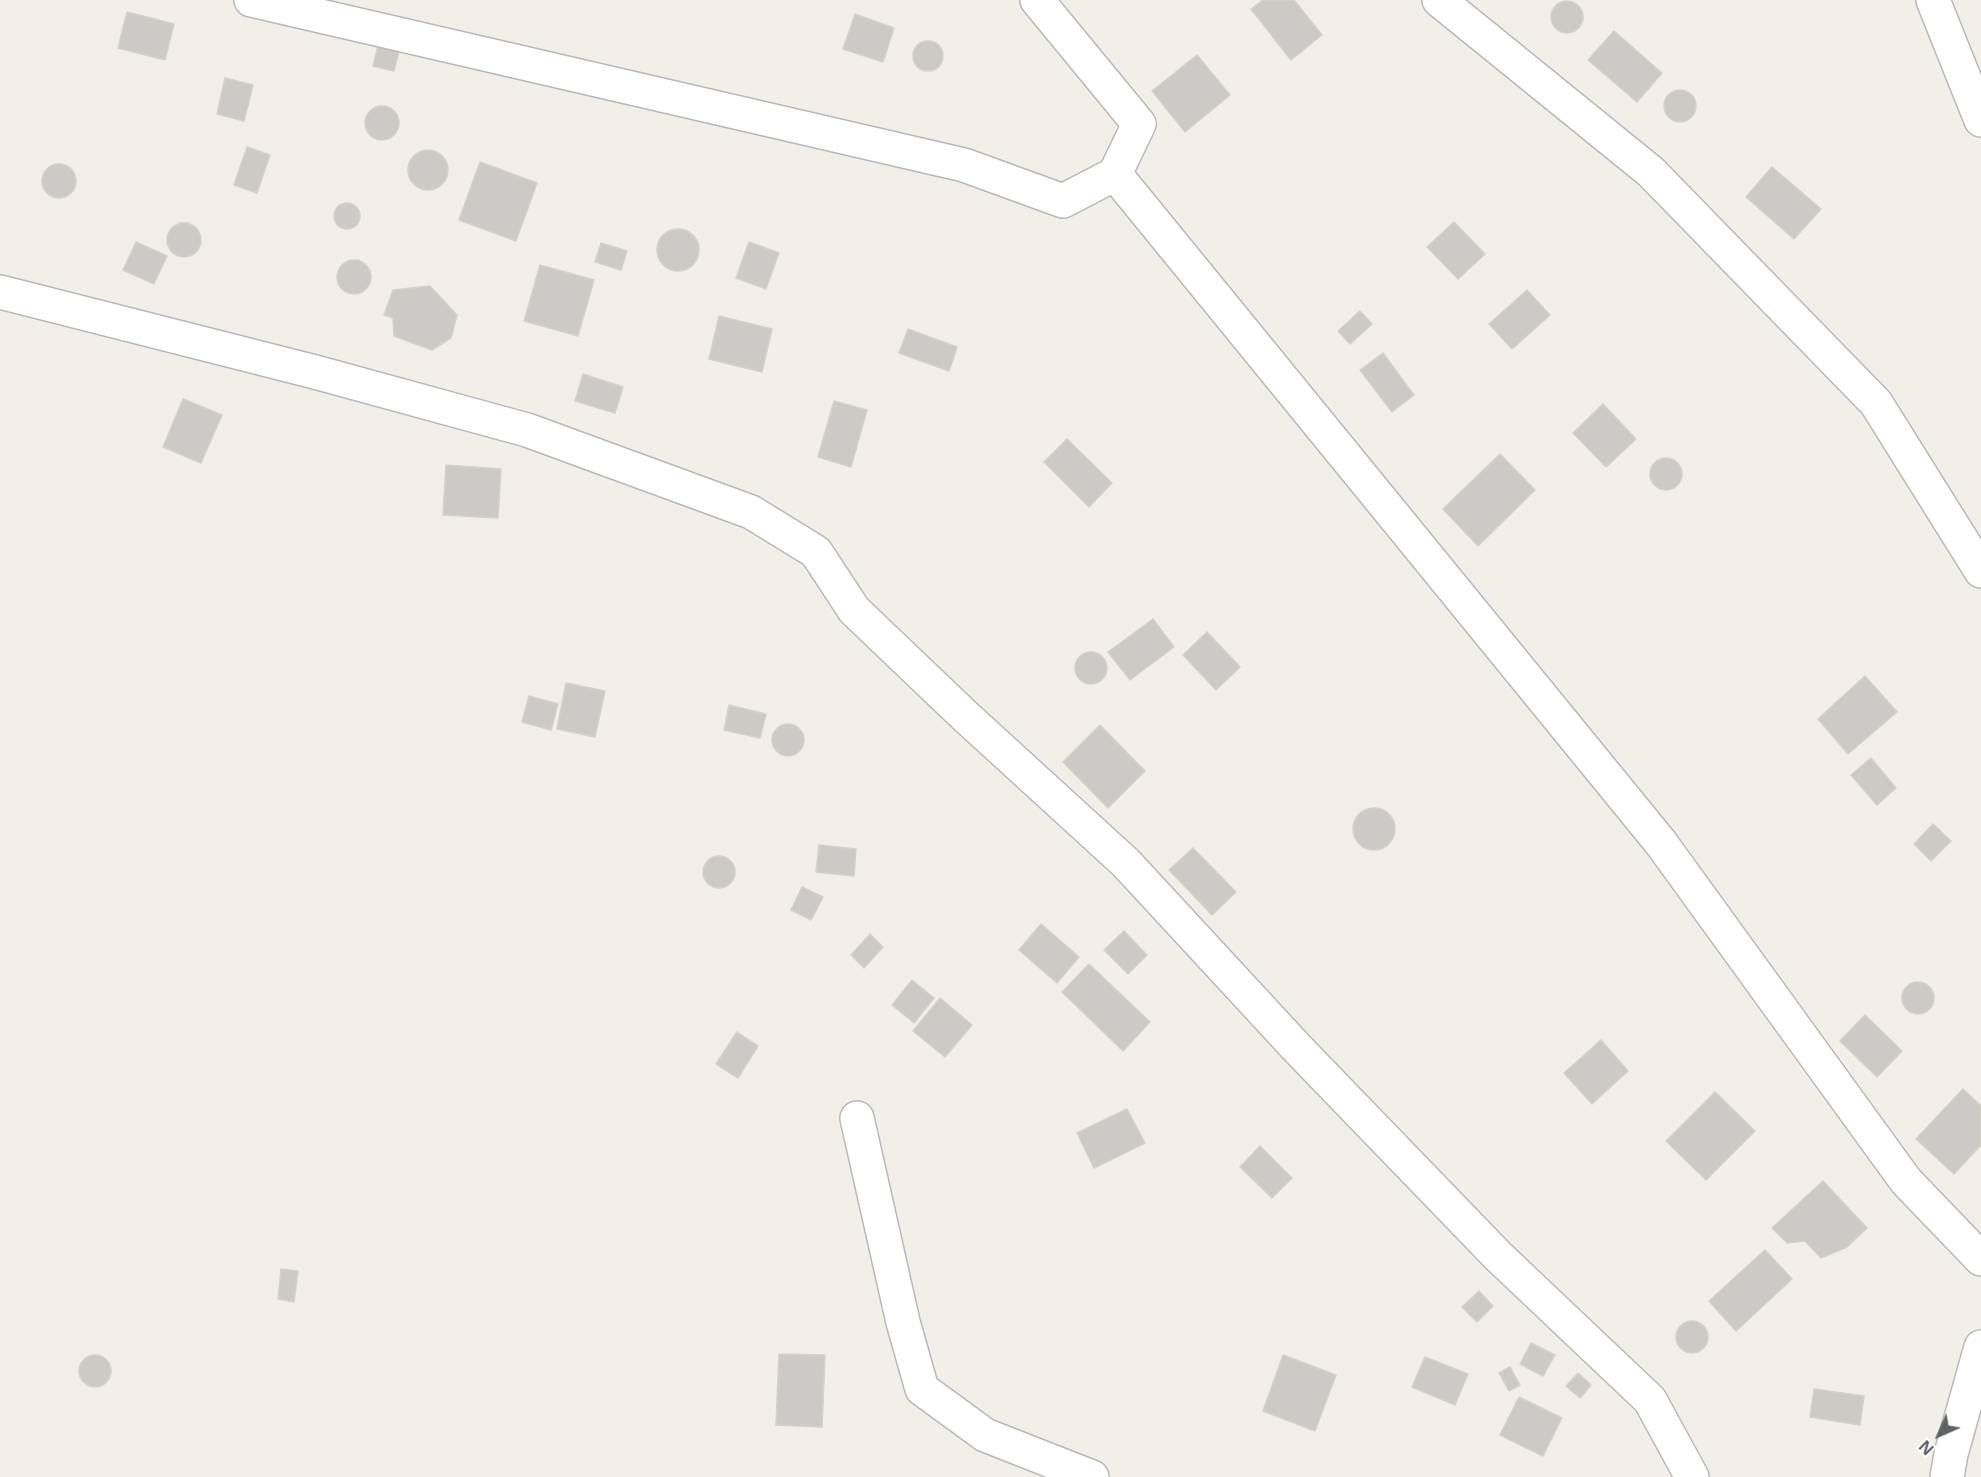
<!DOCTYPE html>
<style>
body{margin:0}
#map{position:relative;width:1981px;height:1477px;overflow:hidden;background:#f1efe8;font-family:"Open Sans",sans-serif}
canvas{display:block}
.north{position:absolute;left:1909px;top:1405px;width:60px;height:60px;-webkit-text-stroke:4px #fff;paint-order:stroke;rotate:225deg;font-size:16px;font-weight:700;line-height:24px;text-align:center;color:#5f6368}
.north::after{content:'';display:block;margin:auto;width:21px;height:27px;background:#5f6368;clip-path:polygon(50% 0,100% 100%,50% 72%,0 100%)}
</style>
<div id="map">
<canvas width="1981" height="1477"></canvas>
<div class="north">N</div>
</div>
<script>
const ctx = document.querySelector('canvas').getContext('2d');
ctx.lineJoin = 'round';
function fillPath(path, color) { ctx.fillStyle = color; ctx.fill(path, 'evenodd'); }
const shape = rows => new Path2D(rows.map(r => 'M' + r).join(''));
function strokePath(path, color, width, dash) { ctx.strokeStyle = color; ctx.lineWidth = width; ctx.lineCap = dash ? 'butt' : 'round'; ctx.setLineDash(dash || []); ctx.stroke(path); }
const building = shape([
 [1263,0,1294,0,1322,35,1291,60,1251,9,1263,0],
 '1551 17a16 16 0 1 1 32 0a16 16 0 1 1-32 0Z',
 [127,12,174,24,165,60,118,48,127,12],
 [855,14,894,28,883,62,843,49,855,14],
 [1614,31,1662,73,1637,102,1588,60,1614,31],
 '913 56a15 15 0 1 1 30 0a15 15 0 1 1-30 0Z',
 [379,42,400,47,394,71,373,66,379,42],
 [1197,55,1230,95,1185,132,1152,91,1197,55],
 [225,78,253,85,244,121,217,114,225,78],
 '1664 106a16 16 0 1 1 32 0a16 16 0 1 1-32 0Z',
 '365 123a17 17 0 1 1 34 0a17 17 0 1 1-34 0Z',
 [247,147,270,155,257,193,234,185,247,147],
 '408 170a20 20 0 1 1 40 0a20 20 0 1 1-40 0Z',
 [480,162,537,183,516,241,459,220,480,162],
 '42 181a17 17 0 1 1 34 0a17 17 0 1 1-34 0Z',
 [1772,167,1821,209,1794,239,1746,197,1772,167],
 '334 216a13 13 0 1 1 26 0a13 13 0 1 1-26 0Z',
 [1454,222,1485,254,1458,279,1427,247,1454,222],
 '167 240a17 17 0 1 1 34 0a17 17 0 1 1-34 0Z',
 '657 250a21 21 0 1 1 42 0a21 21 0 1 1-42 0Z',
 [136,242,167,256,154,284,123,270,136,242],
 [749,242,779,253,766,289,736,278,749,242],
 [601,243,627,251,621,270,595,262,601,243],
 '337 277a17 17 0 1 1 34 0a17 17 0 1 1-34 0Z',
 [540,265,594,280,578,336,524,321,540,265],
 [430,286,457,315,451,338,432,350,394,336,393,318,384,315,393,290,430,286],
 [1527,290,1550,315,1512,349,1489,324,1527,290],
 [1360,311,1372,324,1350,344,1338,331,1360,311],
 [719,316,772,329,762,372,709,359,719,316],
 [908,329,957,347,949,371,899,353,908,329],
 [1383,353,1414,395,1392,412,1360,370,1383,353],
 [583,374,623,387,615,413,575,401,583,374],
 [183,399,222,415,201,463,163,447,183,399],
 [834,401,867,410,851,467,818,457,834,401],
 [1603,404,1636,439,1606,467,1573,433,1603,404],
 [1067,439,1112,483,1089,507,1044,462,1067,439],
 [1500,454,1535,490,1478,546,1443,509,1500,454],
 '1650 474a16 16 0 1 1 32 0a16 16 0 1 1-32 0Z',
 [446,465,501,469,498,518,443,515,446,465],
 [1153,619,1174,647,1130,680,1108,652,1153,619],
 [1207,632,1240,667,1216,690,1183,655,1207,632],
 '1075 668a16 16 0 1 1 32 0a16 16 0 1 1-32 0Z',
 [1865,676,1897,712,1848,754,1818,719,1865,676],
 [566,683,605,691,595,737,557,729,566,683],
 [529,696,558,704,551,730,522,722,529,696],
 [729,705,766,714,760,738,724,730,729,705],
 '772 740a16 16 0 1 1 32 0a16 16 0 1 1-32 0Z',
 [1100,725,1145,771,1108,808,1063,762,1100,725],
 [1871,758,1896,788,1877,805,1851,775,1871,758],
 '1353 829a21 21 0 1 1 42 0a21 21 0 1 1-42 0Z',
 [1933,824,1951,841,1931,861,1914,844,1933,824],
 [819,845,856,849,854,876,816,872,819,845],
 [1193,848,1236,892,1212,915,1169,870,1193,848],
 '703 872a16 16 0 1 1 32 0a16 16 0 1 1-32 0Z',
 [802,887,823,897,811,920,791,910,802,887],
 [1041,924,1079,957,1057,983,1019,950,1041,924],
 [1124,931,1147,955,1128,974,1104,950,1124,931],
 [870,934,883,947,864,968,851,955,870,934],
 [1089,964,1150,1022,1123,1051,1062,992,1089,964],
 [912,980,934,998,914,1023,892,1005,912,980],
 '1902 998a16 16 0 1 1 32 0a16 16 0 1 1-32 0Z',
 [940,998,972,1025,945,1057,913,1031,940,998],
 [1865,1015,1902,1051,1877,1077,1840,1041,1865,1015],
 [737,1032,758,1046,738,1078,716,1064,737,1032],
 [1601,1040,1628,1071,1592,1104,1564,1073,1601,1040],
 [1963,1089,1981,1106,1981,1145,1954,1174,1916,1139,1963,1089],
 [1715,1092,1755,1131,1706,1180,1666,1141,1715,1092],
 [1127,1109,1145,1143,1094,1168,1077,1133,1127,1109],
 [1260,1146,1292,1178,1272,1198,1240,1167,1260,1146],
 [1823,1181,1867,1228,1847,1247,1821,1258,1805,1241,1787,1243,1772,1228,1823,1181],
 [1765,1250,1792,1279,1736,1331,1709,1301,1765,1250],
 [281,1269,298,1271,294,1302,278,1299,281,1269],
 [1479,1291,1493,1306,1477,1322,1462,1307,1479,1291],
 '1676 1337a16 16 0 1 1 32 0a16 16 0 1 1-32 0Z',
 [1531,1343,1555,1355,1543,1376,1520,1364,1531,1343],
 [779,1354,825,1355,822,1427,776,1425,779,1354],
 '79 1371a16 16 0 1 1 32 0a16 16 0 1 1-32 0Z',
 [1283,1355,1336,1375,1315,1431,1263,1411,1283,1355],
 [1425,1357,1468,1374,1455,1405,1412,1387,1425,1357],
 [1510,1367,1520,1385,1509,1391,1499,1373,1510,1367],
 [1578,1373,1591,1385,1580,1398,1566,1386,1578,1373],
 [1814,1389,1864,1396,1860,1425,1810,1417,1814,1389],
 [1519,1397,1562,1418,1543,1456,1500,1435,1519,1397]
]);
fillPath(building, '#cccac5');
strokePath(building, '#d6d1c6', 1.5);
const minor = shape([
 [251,0,964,165,1063,201,1115,174],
 [1037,0,1139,124,1115,174,1661,843,1906,1181,1981,1259],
 [1439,0,1651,172,1876,403,1981,571],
 [1933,0,1981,120],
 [0,292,315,372,527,430,751,512,816,552,854,610,964,715,1126,863,1297,1048,1498,1256,1650,1400,1692,1477],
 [857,1118,903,1322,922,1389,985,1435,1092,1477],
 [1947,1477,1951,1454,1981,1347]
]);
strokePath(minor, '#b5b8bc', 36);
strokePath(minor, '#fff', 33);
</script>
